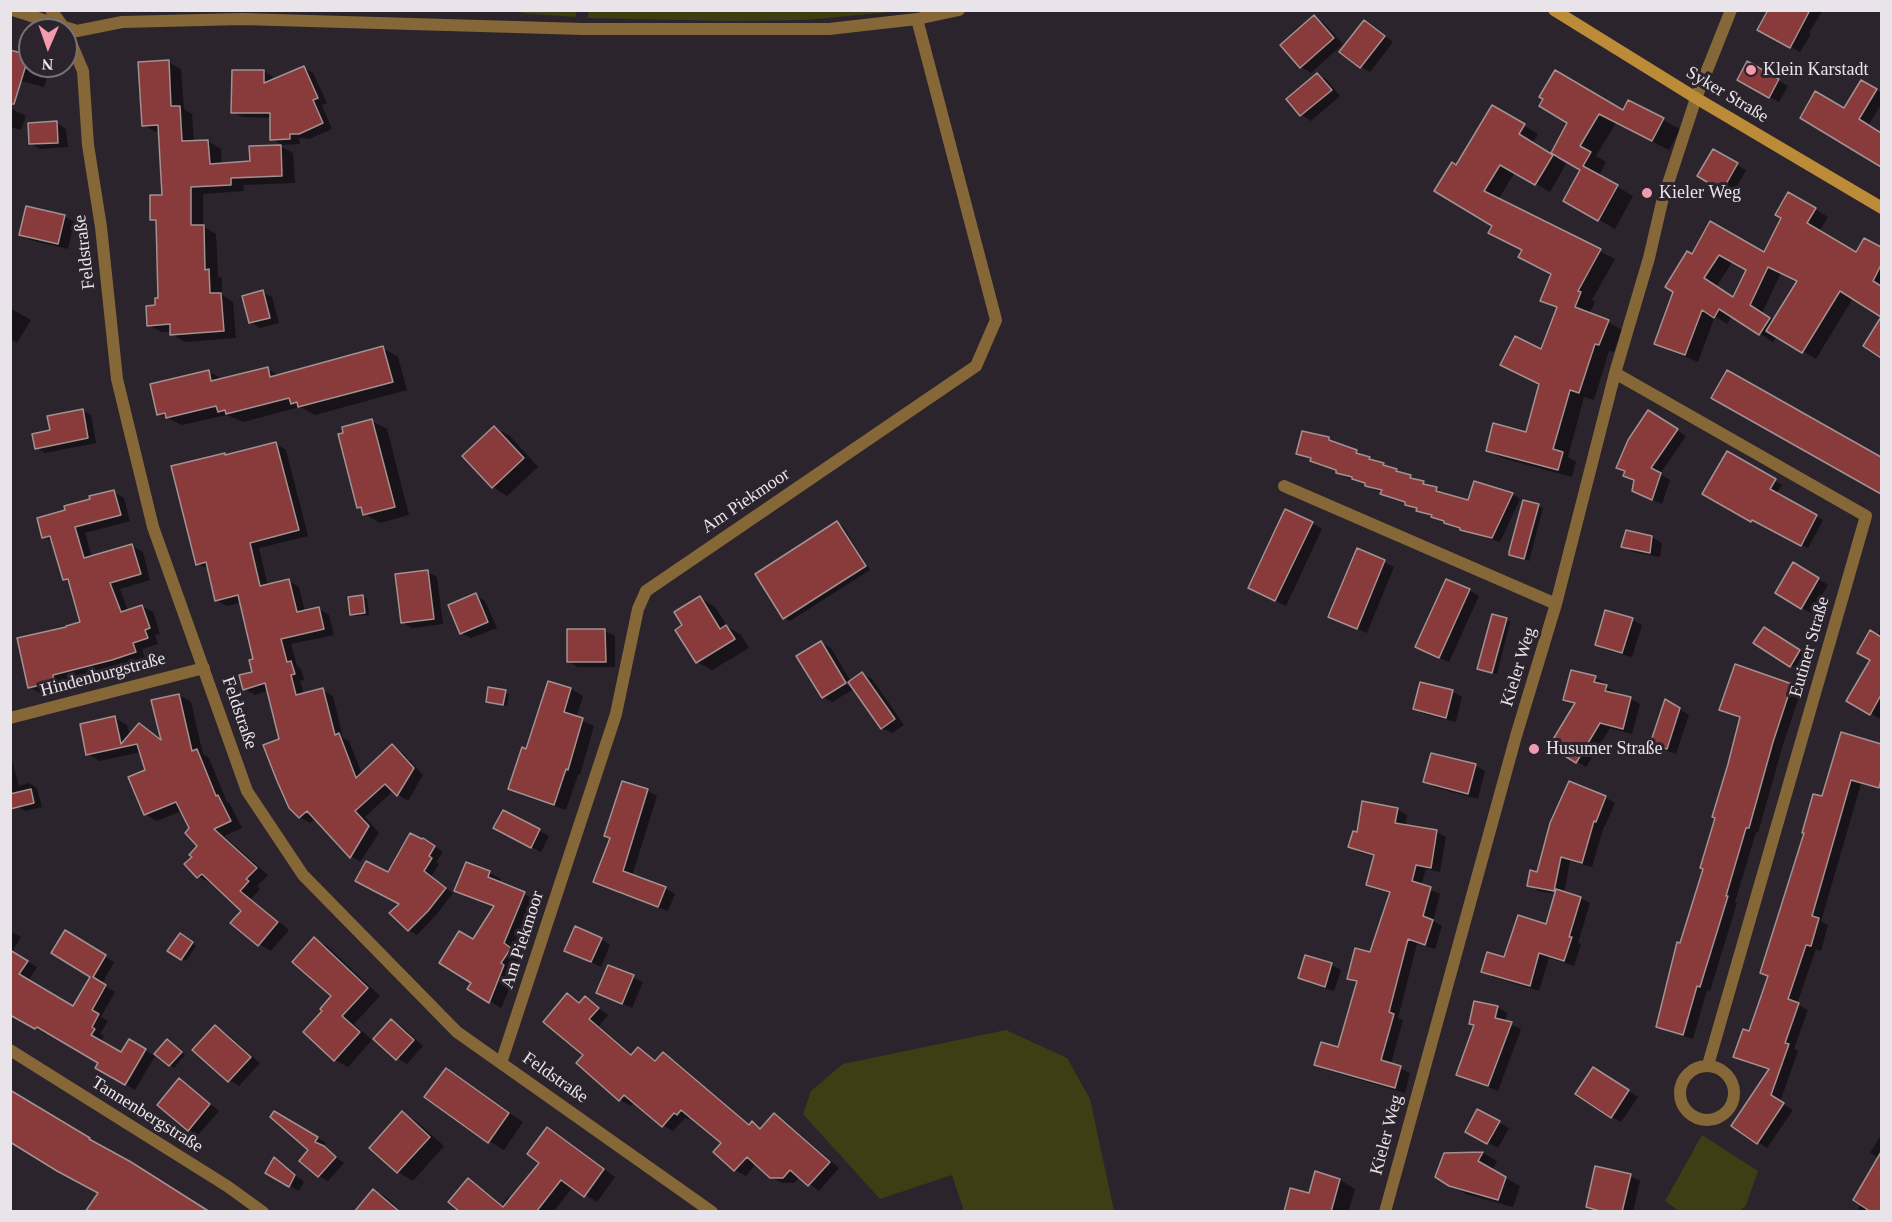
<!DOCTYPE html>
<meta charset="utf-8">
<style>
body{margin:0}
#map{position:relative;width:1892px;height:1222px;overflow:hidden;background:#2b242d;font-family:"Times New Roman",serif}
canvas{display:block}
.frame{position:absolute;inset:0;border:12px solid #e9e4ea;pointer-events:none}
.north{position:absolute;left:18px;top:18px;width:60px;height:60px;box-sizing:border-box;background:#2b242d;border:2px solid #777179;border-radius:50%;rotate:182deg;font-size:16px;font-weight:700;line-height:24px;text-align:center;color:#e9e4ea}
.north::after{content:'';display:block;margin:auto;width:21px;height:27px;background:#f29aae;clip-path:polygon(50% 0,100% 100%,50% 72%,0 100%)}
</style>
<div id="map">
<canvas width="1892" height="1222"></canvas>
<div class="frame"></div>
<div class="north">N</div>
</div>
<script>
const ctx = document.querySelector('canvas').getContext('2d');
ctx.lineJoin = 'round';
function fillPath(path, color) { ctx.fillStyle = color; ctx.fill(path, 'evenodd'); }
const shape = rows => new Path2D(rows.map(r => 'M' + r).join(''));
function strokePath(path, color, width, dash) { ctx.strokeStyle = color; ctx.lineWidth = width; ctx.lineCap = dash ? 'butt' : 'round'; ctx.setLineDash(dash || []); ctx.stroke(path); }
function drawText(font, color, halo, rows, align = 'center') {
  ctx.font = font + ' "Times New Roman",serif'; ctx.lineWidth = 6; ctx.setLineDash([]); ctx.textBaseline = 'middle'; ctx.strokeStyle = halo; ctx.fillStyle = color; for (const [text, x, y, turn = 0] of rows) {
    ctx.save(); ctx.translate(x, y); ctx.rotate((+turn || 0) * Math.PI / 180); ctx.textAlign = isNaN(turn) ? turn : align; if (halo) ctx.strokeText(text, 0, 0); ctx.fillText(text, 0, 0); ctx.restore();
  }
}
fillPath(shape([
 [523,10,576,10,577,11,575,17,522,13],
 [590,10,901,10,901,11,806,20,729,21,587,18],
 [1006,1030,1067,1058,1090,1099,1114,1211,964,1211,952,1175,880,1199,803,1114,811,1091,843,1064],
 [1702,1135,1758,1171,1746,1205,1740,1211,1679,1211,1665,1201]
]), '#3e3e15');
fillPath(shape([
 [1771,10,1823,10,1809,33,1811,34,1800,52,1759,29],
 [1314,17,1324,23,1343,44,1311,73,1301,67,1282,45],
 [1365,22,1393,42,1370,72,1360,66],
 [10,51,30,57,30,66,50,67,44,87,15,79],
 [168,62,181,69,184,109,192,114,194,142,208,141,221,149,222,165,251,163,280,146,293,153,295,183,243,185,244,191,203,194,203,226,216,234,218,276,222,278,222,295,233,302,236,338,185,342,172,334,172,332,162,332,149,325,160,299,157,222,152,219,164,196,160,132,156,132,143,125],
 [1748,63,1788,86,1779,102,1739,80],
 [304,68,313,73,327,103,322,105,332,129,309,139,299,138,300,144,282,145,272,139,271,118,242,117,233,112,264,71,273,77,273,81],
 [1317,75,1327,80,1340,96,1311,121,1301,115,1288,99],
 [1862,82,1882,93,1882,103,1868,126,1882,134,1882,165,1831,136],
 [1629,102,1680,129,1669,150,1616,123,1596,156,1606,162,1599,176,1633,196,1615,229,1565,200,1582,169,1559,156,1557,158,1566,164,1550,192,1515,172,1498,200,1615,259,1592,300,1595,302,1589,314,1608,322,1622,330,1614,352,1609,351,1594,400,1584,397,1568,457,1576,462,1572,477,1502,458,1487,450,1527,434,1541,384,1541,351,1558,309,1542,300,1552,274,1494,225,1457,167,1493,107,1538,134,1532,143,1551,155,1569,122,1541,105,1624,112],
 [10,108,26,116,21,130,10,127],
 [57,123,66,129,68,147,40,149,30,143],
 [1713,151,1746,170,1732,195,1699,176],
 [1789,194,1828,217,1819,232,1857,254,1865,240,1882,249,1882,315,1853,298,1816,359,1777,336,1773,342,1732,316,1727,324,1715,316,1698,362,1669,350,1656,343,1692,256,1711,223,1765,255,1783,217],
 [1733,261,1748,270,1734,298,1716,287],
 [1781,273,1799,281,1774,321,1762,313],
 [64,216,74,222,68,249,30,240,20,235],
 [262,292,272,297,279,323,260,328,251,322],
 [10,308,31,320,17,343,10,339],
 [1882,319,1882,356,1865,346],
 [383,348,398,357,407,390,315,415,300,407,243,422,227,415,182,425,159,414,208,371,222,379,267,369,280,376],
 [82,410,91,415,96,443,45,453,37,448,52,432],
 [1658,418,1686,436,1660,474,1670,480,1662,504,1643,496,1636,482,1625,475,1626,472,1618,467],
 [372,421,387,429,409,515,380,523,365,514,364,510,358,507],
 [495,428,510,436,538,467,507,496,493,487],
 [1329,439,1444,493,1469,502,1512,494,1520,499,1500,542,1453,527,1407,504,1390,498,1382,494,1383,492,1374,490,1367,484,1345,477,1337,472,1338,471,1320,465,1298,453],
 [276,444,286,450,308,536,259,548,268,586,289,581,299,587,305,612,319,609,329,615,334,635,291,644,297,666,301,669,304,680,300,681,304,694,322,690,333,696,343,738,349,741,362,774,392,746,402,752,423,775,408,801,393,791,365,817,379,833,360,862,351,856,316,818,310,823,300,817,269,690,255,695,245,689,254,673,255,660,242,602,227,606,216,600,209,569,197,564,224,454,228,456],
 [1728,453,1782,485,1776,494,1823,520,1808,548,1759,523,1759,524,1704,493],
 [114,492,124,498,130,521,85,533,92,557,132,546,143,552,150,580,120,589,128,611,142,606,153,612,160,634,155,635,158,644,142,649,145,658,123,666,62,681,64,688,40,693,30,687,82,623,70,583,64,579,54,543,44,537,67,511],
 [1538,506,1543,508,1529,561,1515,557,1510,554],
 [837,523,843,526,870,570,790,621,784,618,757,575],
 [1312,523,1322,529,1286,606,1259,593],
 [1652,537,1662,543,1660,557,1633,552,1623,546],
 [1358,550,1394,567,1367,633,1330,617],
 [1794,564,1828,585,1811,613,1777,593],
 [428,572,437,577,443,624,412,628,402,622],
 [1469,590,1479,596,1449,662,1427,652],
 [476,595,485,601,497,628,471,638,461,633],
 [363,597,367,599,369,615,356,616,351,614],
 [700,598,715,607,728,627,741,635,749,648,712,670,697,662],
 [1506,619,1510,622,1497,674,1483,671,1479,668],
 [1632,620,1642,625,1632,657,1606,650,1596,644],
 [1882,627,1882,717,1880,719,1848,700,1872,660,1877,636],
 [605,631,615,636,615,667,578,667,568,661],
 [1774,634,1809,657,1800,671,1791,665],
 [821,643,831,648,851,682,862,673,872,679,904,725,892,733,882,728,854,689,832,702,823,697],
 [840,678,851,684,851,688,839,680],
 [1736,666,1792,685,1801,691,1782,748,1758,833,1756,832,1735,902,1737,903,1710,991,1707,990,1693,1039,1667,1031,1657,1026,1705,869,1741,719,1721,710],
 [1595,678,1605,683,1604,686,1616,692,1615,695,1631,699,1640,704,1632,734,1610,728,1586,767,1551,746,1575,705,1565,699],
 [549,682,571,689,583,696,576,718,594,726,580,775,578,775,566,810,521,795,509,788,527,751],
 [505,692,509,694,507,706,492,703,487,701],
 [1453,692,1462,697,1456,722,1424,714,1414,709],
 [179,695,191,702,203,754,209,758,227,802,230,804,242,828,224,836,268,875,257,886,260,889,251,899,289,930,271,951,259,944,243,911,212,882,210,883,198,876,194,857,199,846,182,811,157,821,145,814,147,771,141,752,100,761,88,754,115,718,127,725,130,736,139,724,163,740],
 [1666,701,1689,715,1676,754,1662,749,1652,743],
 [1842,734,1882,745,1882,790,1861,784,1821,921,1828,925,1821,951,1816,949,1797,1004,1808,1010,1794,1049,1798,1051,1780,1102,1793,1110,1767,1148,1758,1142,1770,1071,1745,1062,1735,1057,1750,1033,1769,977,1761,973,1823,798],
 [10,753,19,786,29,783,37,788,42,807,26,811,10,803],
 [1475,766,1485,771,1478,799,1434,787,1425,781],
 [623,783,648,791,657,796,632,876,665,888,675,894,668,911,604,886,595,881,611,838],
 [1605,797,1615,803,1605,826,1604,826,1592,867,1570,861,1564,893,1580,898,1590,903,1578,943,1581,944,1574,966,1549,958,1539,991,1493,977,1483,971,1505,959,1547,925,1556,894,1538,891,1529,885],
 [1548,886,1556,891,1556,894,1547,889],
 [1397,809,1407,815,1405,826,1437,832,1446,837,1440,872,1426,869,1421,886,1440,894,1433,921,1442,926,1435,949,1417,944,1398,1018,1403,1020,1391,1064,1410,1073,1405,1093,1326,1070,1316,1064,1339,1049,1358,984,1349,978,1371,954,1391,893,1377,890,1368,884,1375,857,1359,852,1350,846,1358,834],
 [503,812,549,836,541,852,505,833],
 [431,844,443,852,436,862,439,864,431,877,453,893,436,915,417,935,409,930,401,904,388,874],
 [467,864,490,873,501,879,500,883,536,900,515,951,522,955,512,971,516,973,501,1008,469,988,473,982,473,941,495,907,468,897,456,890],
 [10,931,21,937,12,952,37,967,28,981,74,1008,92,977,66,932,114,962,102,984,115,992,101,1017,108,1021,100,1034,104,1036,100,1042,122,1054,130,1041,155,1056,135,1090,97,1067,100,1062,47,1031,46,1034,10,1013],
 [180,935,196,946,186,961,169,951],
 [315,939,327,946,380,996,354,1024,372,1040,348,1067,335,1060,305,1032,324,1010,333,996],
 [601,939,610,945,601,967,566,950],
 [1331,965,1341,970,1334,991,1309,983,1300,977],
 [609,967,643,982,632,1008,598,993],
 [567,995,580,1004,585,998,608,1015,599,1026,633,1055,639,1049,657,1061,663,1054,674,1060,750,1125,752,1123,762,1129,775,1114,785,1121,839,1168,819,1191,800,1177,794,1183,782,1183,771,1177,756,1164,746,1176,735,1170,723,1143,691,1116,688,1120,685,1118,673,1131,663,1125,634,1102,631,1106,620,1100,585,1055],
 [1497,1007,1507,1013,1505,1022,1521,1029,1498,1091,1468,1079,1458,1074],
 [391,1021,401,1026,423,1046,407,1064,397,1058],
 [215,1027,225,1032,260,1063,239,1086,229,1080],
 [172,1043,185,1055,174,1068,156,1054],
 [446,1070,523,1122,504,1150,489,1141],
 [1603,1074,1638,1097,1621,1122,1612,1117],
 [180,1080,189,1086,219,1111,198,1135,189,1130],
 [1478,1111,1509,1128,1498,1148,1467,1131],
 [402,1113,417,1122,444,1146,413,1181,398,1172,371,1148],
 [284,1118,326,1143,324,1148,344,1163,328,1181,319,1176,310,1150],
 [547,1129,615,1177,597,1202,573,1187,553,1212,462,1212,468,1180,480,1187,502,1205,508,1197,511,1199,541,1163],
 [1881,1135,1882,1212,1857,1212,1879,1159,1870,1153],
 [1483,1153,1497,1161,1492,1171,1520,1186,1513,1207,1466,1194,1450,1185,1445,1155],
 [275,1159,304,1182,299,1191,267,1172],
 [1630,1176,1640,1181,1633,1212,1596,1212,1587,1206],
 [1340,1180,1355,1189,1348,1212,1285,1212,1310,1195],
 [374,1190,386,1197,402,1212,356,1212]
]), '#0007');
const building = shape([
 [1768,10,1810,10,1790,48,1757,30,1768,10],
 [1314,15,1334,38,1300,68,1280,45,1314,15],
 [1364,20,1385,36,1360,68,1339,52,1364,20],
 [10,50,29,55,14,104,10,104,10,50],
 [169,60,171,106,180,106,182,141,208,140,210,164,250,161,249,146,281,145,282,176,231,178,231,185,191,187,191,225,204,225,205,270,209,269,210,293,221,293,224,331,170,335,170,324,147,326,146,306,155,305,155,298,158,298,156,220,150,220,150,195,162,195,158,125,142,126,138,62,169,60],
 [1747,61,1779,79,1769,98,1737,80,1747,61],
 [304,66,318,98,313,100,323,123,299,134,290,134,290,139,270,140,270,113,231,113,232,70,264,70,264,83,304,66],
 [1555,70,1623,110,1628,100,1664,118,1652,141,1599,114,1580,146,1591,152,1583,166,1618,185,1598,221,1563,201,1580,170,1551,153,1567,123,1539,106,1543,99,1539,97,1555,70],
 [1317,73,1332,90,1300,116,1286,99,1317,73],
 [1861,80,1877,89,1859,119,1881,133,1881,167,1800,118,1815,91,1844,108,1861,80],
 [1492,105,1525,124,1519,134,1553,155,1535,185,1500,165,1484,191,1601,249,1578,291,1581,292,1575,307,1609,320,1599,345,1595,344,1579,393,1570,390,1553,449,1563,452,1558,470,1486,451,1493,423,1526,432,1539,384,1500,365,1515,336,1541,349,1557,307,1540,301,1551,274,1518,257,1522,250,1488,233,1492,226,1434,191,1452,162,1456,165,1492,105],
 [57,121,58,143,29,144,28,123,57,121],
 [1713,149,1738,163,1722,191,1697,176,1713,149],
 [1788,192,1816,208,1807,223,1856,252,1864,238,1881,247,1881,265,1873,281,1881,286,1881,358,1863,346,1881,317,1840,291,1802,353,1766,331,1797,281,1768,267,1750,305,1770,318,1759,335,1719,309,1714,318,1702,310,1685,355,1654,344,1673,292,1665,287,1687,251,1692,254,1710,221,1764,252,1781,218,1775,215,1788,192],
 [1719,255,1746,270,1733,297,1704,278,1719,255],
 [26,206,65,215,58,244,19,235,26,206],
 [263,290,270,318,249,323,242,296,263,290],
 [383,346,393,382,298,407,297,402,291,404,289,398,226,414,225,410,218,412,216,406,166,418,165,413,157,415,150,384,209,370,211,381,268,367,270,377,383,346],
 [1727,370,1881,457,1881,494,1711,398,1727,370],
 [83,409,88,438,35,449,32,434,50,430,47,416,83,409],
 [1648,410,1678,429,1651,468,1661,473,1652,500,1632,491,1634,480,1623,476,1625,471,1616,468,1628,440,1648,410],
 [372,419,395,507,363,515,361,507,357,508,338,434,343,433,342,427,372,419],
 [494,426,524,458,492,488,462,456,494,426],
 [1302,431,1329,437,1329,440,1357,450,1356,453,1370,457,1369,459,1384,463,1383,465,1397,469,1396,471,1411,475,1410,478,1424,481,1423,484,1437,487,1436,491,1468,500,1474,481,1513,493,1492,538,1460,530,1460,528,1444,523,1444,521,1431,517,1432,515,1416,511,1417,508,1405,505,1405,502,1380,494,1382,490,1365,486,1365,483,1352,479,1352,477,1336,473,1336,470,1310,461,1311,458,1296,454,1302,431],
 [276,442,299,530,250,543,260,586,289,579,297,612,319,607,324,629,281,639,287,662,291,661,295,674,291,675,296,695,323,688,335,735,339,733,356,778,392,744,414,768,397,796,385,784,355,811,369,826,350,858,307,811,299,818,289,808,277,781,263,745,279,739,265,683,243,690,239,675,252,672,249,660,253,659,238,595,215,601,206,562,196,565,171,466,225,453,225,455,276,442],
 [1727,451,1776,479,1770,489,1817,515,1801,546,1752,520,1751,522,1702,494,1727,451],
 [114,490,121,515,75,527,84,558,132,544,141,574,110,583,121,612,142,605,150,628,145,630,148,638,133,643,136,652,112,660,53,675,54,682,28,688,17,638,66,627,66,626,80,622,68,579,63,580,50,536,42,538,37,518,65,510,64,506,90,499,89,496,114,490],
 [1523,500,1539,504,1524,559,1509,555,1509,552,1523,500],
 [1285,509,1313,522,1275,601,1248,588,1285,509],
 [837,521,866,566,783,619,755,574,837,521],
 [1626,530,1652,536,1650,553,1621,547,1626,530],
 [1357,548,1385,560,1357,629,1328,617,1357,548],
 [1793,562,1819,578,1801,609,1775,593,1793,562],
 [428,570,434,619,401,623,395,574,428,570],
 [1446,579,1470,589,1439,658,1415,647,1446,579],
 [476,593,488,622,460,634,448,605,476,593],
 [363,595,365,613,350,615,348,597,363,595],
 [700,596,720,629,726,625,735,639,696,663,675,630,682,625,674,612,700,596],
 [1605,610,1633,618,1622,653,1595,645,1605,610],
 [1492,614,1507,618,1492,673,1477,669,1492,614],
 [1764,627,1800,650,1790,667,1753,643,1764,627],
 [567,629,605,629,606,662,567,662,567,629],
 [1870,630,1881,637,1881,695,1870,715,1846,701,1870,660,1857,653,1870,630],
 [821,641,846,683,822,698,796,656,821,641],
 [1735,664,1792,684,1773,742,1749,828,1746,828,1726,896,1728,896,1700,987,1697,986,1683,1035,1656,1027,1677,942,1680,943,1703,869,1700,868,1715,818,1712,817,1728,764,1740,717,1719,710,1735,664],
 [1571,670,1596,676,1594,682,1607,685,1605,691,1631,697,1623,729,1600,723,1576,763,1549,746,1575,703,1563,700,1571,670],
 [862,672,895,719,881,729,848,682,862,672],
 [548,681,571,688,564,712,583,718,568,770,566,769,554,805,508,789,522,747,526,749,548,681],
 [1420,682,1453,690,1446,718,1413,709,1420,682],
 [488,687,506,690,503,705,486,702,488,687],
 [179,694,192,751,197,749,216,796,218,795,231,821,214,829,257,868,246,879,249,881,240,891,278,922,258,946,230,923,241,911,202,874,197,878,184,864,192,857,189,855,197,846,185,833,189,828,176,802,144,815,128,777,145,770,137,744,86,755,80,724,115,716,121,744,139,723,161,740,151,700,179,694],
 [1665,699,1680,708,1667,749,1650,744,1665,699],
 [1841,732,1881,744,1881,780,1879,788,1851,780,1812,916,1819,918,1811,946,1806,945,1788,999,1799,1003,1785,1043,1789,1044,1771,1095,1784,1103,1757,1144,1731,1126,1769,1069,1733,1057,1743,1029,1749,1031,1768,976,1760,973,1804,833,1802,833,1813,794,1822,796,1841,732],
 [1431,753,1476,764,1468,794,1423,782,1431,753],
 [622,781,648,789,623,871,666,887,658,907,593,882,610,838,604,836,622,781],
 [1569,781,1606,796,1596,822,1594,821,1582,863,1561,857,1554,891,1527,886,1530,870,1537,872,1550,823,1569,781],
 [31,789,34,803,10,809,10,794,31,789],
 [1362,801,1398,808,1395,823,1437,830,1431,868,1416,865,1412,881,1431,887,1423,916,1433,920,1425,945,1408,939,1389,1012,1394,1014,1381,1060,1401,1066,1395,1088,1314,1065,1321,1042,1338,1047,1357,981,1347,979,1355,948,1370,952,1390,892,1366,885,1374,855,1348,847,1353,831,1357,832,1362,801],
 [503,810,540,829,531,848,493,828,503,810],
 [410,833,422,839,423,838,435,846,429,856,432,858,424,871,446,888,428,911,408,931,389,913,399,904,355,881,366,861,388,872,410,833],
 [466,862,490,871,488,877,525,892,504,943,511,948,501,963,504,965,489,1003,467,989,471,983,439,963,459,931,473,939,494,906,454,891,466,862],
 [1556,889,1581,897,1569,937,1572,937,1564,961,1539,953,1530,986,1481,972,1487,952,1504,957,1518,915,1546,924,1556,889],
 [575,926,602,938,591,962,564,951,575,926],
 [65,930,106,955,93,977,106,985,92,1010,99,1014,92,1027,95,1029,91,1035,121,1052,129,1039,146,1049,125,1085,95,1068,98,1063,37,1027,35,1029,10,1015,10,950,28,961,19,974,73,1006,90,977,51,953,65,930],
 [180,933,193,942,181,960,167,951,180,933],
 [314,937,368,988,342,1016,360,1032,334,1061,303,1032,322,1011,320,1009,331,996,292,962,314,937],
 [1305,955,1332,963,1325,987,1298,978,1305,955],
 [608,965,634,975,622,1004,596,993,608,965],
 [567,993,579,1003,585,996,599,1008,589,1019,631,1055,638,1047,655,1061,663,1052,749,1125,752,1121,760,1129,774,1113,830,1162,808,1186,790,1170,783,1178,770,1178,747,1157,734,1171,713,1152,721,1143,681,1110,677,1115,674,1113,662,1127,624,1095,619,1101,576,1063,583,1055,543,1022,567,993],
 [1474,1001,1498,1006,1495,1018,1512,1022,1488,1086,1456,1075,1474,1025,1469,1024,1474,1001],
 [391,1019,414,1040,396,1060,373,1039,391,1019],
 [215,1025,251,1057,228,1082,192,1050,215,1025],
 [167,1039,182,1052,169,1066,154,1054,167,1039],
 [1593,1067,1629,1090,1611,1118,1575,1094,1593,1067],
 [446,1068,509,1113,488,1143,424,1097,446,1068],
 [179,1078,210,1104,188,1131,157,1105,179,1078],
 [10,1090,90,1138,89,1139,131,1162,210,1212,85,1212,98,1193,57,1171,10,1142,10,1090],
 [1477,1109,1500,1121,1487,1144,1465,1132,1477,1109],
 [274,1111,318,1137,315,1142,324,1146,336,1157,318,1177,299,1161,308,1150,270,1117,274,1111],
 [402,1111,430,1137,397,1173,369,1148,402,1111],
 [547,1127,604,1169,584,1197,561,1180,536,1212,460,1212,448,1202,468,1178,503,1207,539,1163,527,1154,547,1127],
 [1483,1152,1478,1161,1506,1177,1498,1200,1449,1186,1435,1177,1444,1153,1483,1152],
 [1881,1152,1881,1212,1871,1212,1853,1200,1881,1152],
 [274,1157,295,1175,289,1187,265,1173,274,1157],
 [1595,1166,1631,1174,1622,1212,1603,1212,1586,1207,1595,1166],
 [1315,1171,1340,1179,1331,1212,1284,1212,1290,1188,1309,1193,1315,1171],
 [373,1189,400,1212,354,1212,373,1189]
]);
fillPath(building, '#893a3a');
strokePath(building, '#a29190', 1.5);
strokePath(shape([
 [13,10,77,31,122,22,242,19,583,29,829,29,917,19,959,10],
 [51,10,65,29],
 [66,31,83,71,88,145,101,227,117,379,153,527,247,791,303,875,457,1032,712,1212],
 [1615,373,1866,516,1708,1065],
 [1284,486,1556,604],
 [10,718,204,668],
 [10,1050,227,1186,263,1212],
 [501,1063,616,714,638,609,646,591,976,366,996,320,917,19],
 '1680 1093a27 27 0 1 1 54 0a27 27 0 1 1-54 0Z',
 [1385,1212,1516,736,1556,604,1615,373,1649,258,1662,202,1696,98,1731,10]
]), '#866737', 12);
strokePath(shape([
 [1554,10,1696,98,1882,208]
]), '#bc8b38', 12);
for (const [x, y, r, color] of [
 [1751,70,6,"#f29aae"],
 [1647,193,6,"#f29aae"],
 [1534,749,6,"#f29aae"]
]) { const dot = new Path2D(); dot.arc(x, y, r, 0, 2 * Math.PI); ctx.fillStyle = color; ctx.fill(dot); strokePath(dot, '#2b242d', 2); }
drawText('18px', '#e9e4ea', '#2b242d', [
 ["Klein Karstadt",1763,70],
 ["Kieler Weg",1659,193],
 ["Husumer Straße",1546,749]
], 'left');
drawText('18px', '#e9e4ea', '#2b242d', [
 ["Syker Straße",1727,95,31],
 ["Feldstraße",85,252,-97],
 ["Am Piekmoor",746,501,-34],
 ["Eutiner Straße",1810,647,-74],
 ["Kieler Weg",1519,667,-73],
 ["Hindenburgstraße",103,675,-15],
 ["Feldstraße",239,713,71],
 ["Am Piekmoor",523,940,-72],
 ["Feldstraße",555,1078,35],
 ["Tannenbergstraße",147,1115,32],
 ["Kieler Weg",1387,1135,-75]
]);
</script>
